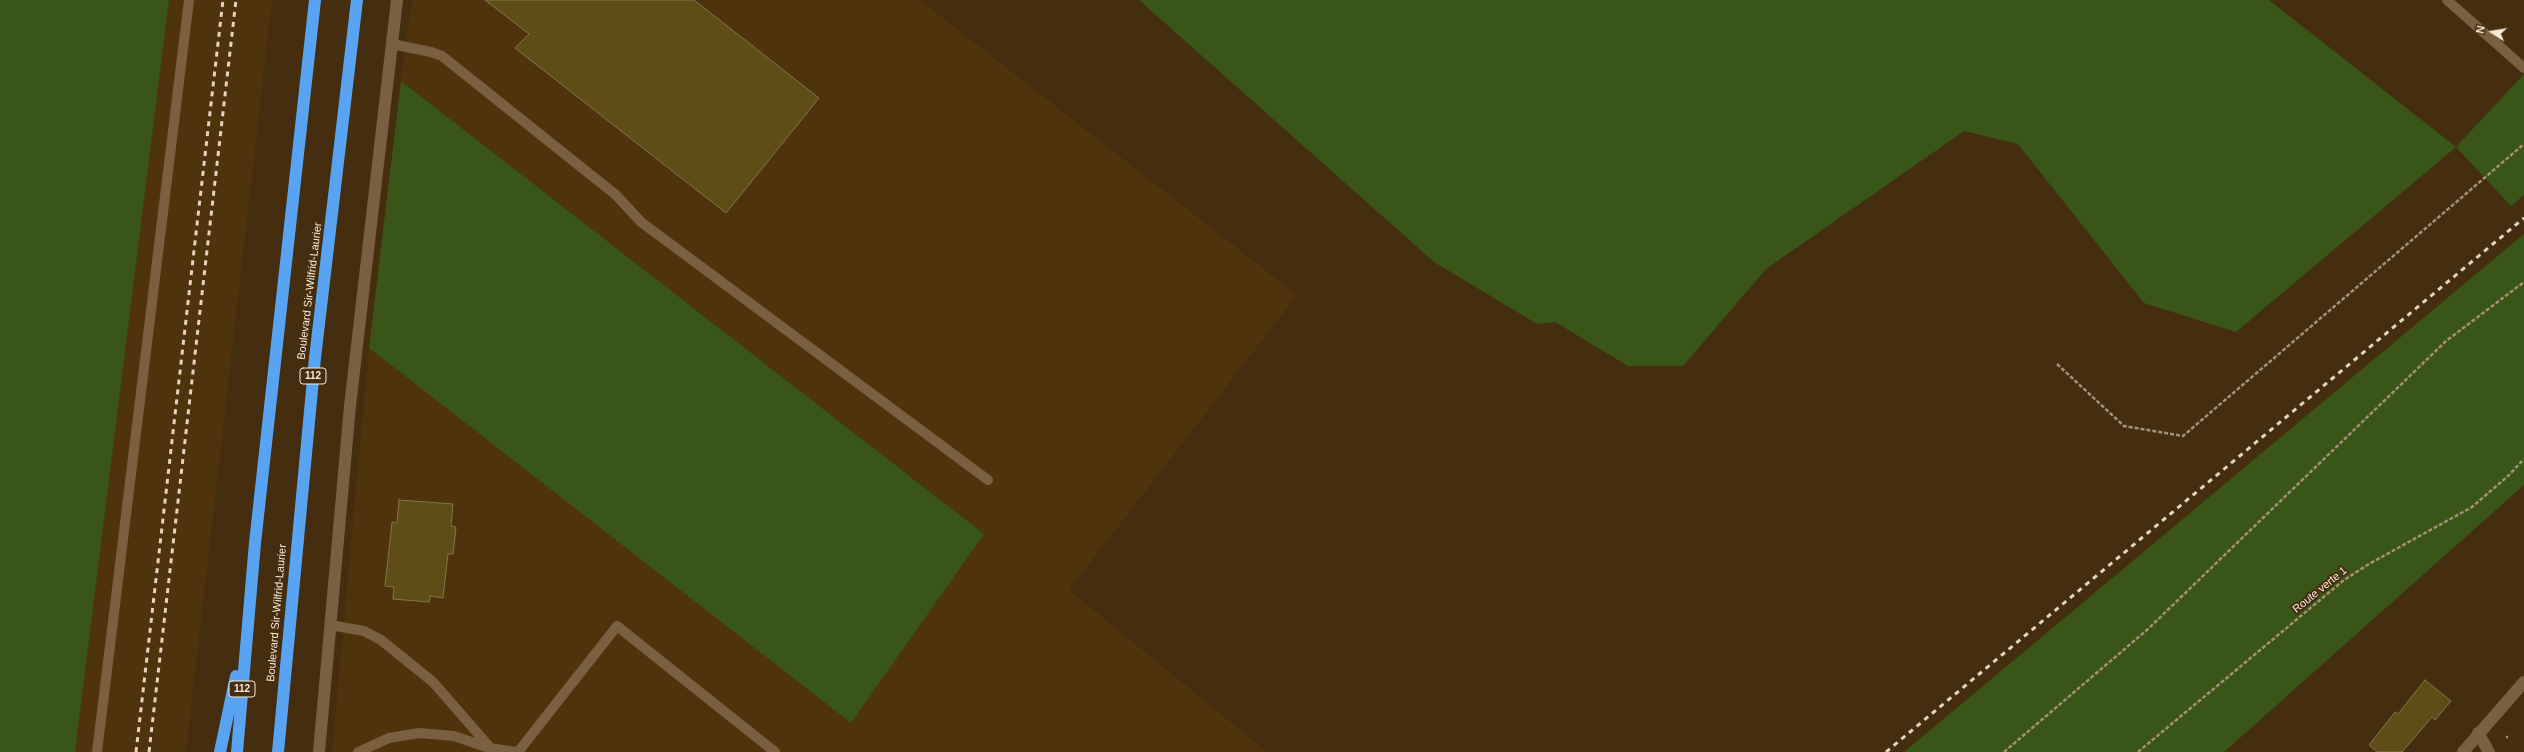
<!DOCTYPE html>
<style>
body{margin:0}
#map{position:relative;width:2524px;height:752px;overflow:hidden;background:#452e0f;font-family:Arial,sans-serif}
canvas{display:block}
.north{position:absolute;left:2472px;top:12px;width:40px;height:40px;-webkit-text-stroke:3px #452e0f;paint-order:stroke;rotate:282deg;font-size:11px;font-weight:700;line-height:16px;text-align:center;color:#faebd9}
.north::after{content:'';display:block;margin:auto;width:14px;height:18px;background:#faebd9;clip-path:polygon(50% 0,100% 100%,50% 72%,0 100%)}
</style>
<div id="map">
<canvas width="2524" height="752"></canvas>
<div class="north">N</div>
</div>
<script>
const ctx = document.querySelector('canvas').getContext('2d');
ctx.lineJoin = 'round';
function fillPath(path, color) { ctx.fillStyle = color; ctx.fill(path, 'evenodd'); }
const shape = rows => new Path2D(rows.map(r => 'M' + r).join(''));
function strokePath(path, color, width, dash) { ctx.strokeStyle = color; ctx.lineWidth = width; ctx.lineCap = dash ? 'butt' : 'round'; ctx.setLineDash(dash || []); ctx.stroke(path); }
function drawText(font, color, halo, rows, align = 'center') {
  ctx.font = font + ' Arial,sans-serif'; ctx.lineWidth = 4; ctx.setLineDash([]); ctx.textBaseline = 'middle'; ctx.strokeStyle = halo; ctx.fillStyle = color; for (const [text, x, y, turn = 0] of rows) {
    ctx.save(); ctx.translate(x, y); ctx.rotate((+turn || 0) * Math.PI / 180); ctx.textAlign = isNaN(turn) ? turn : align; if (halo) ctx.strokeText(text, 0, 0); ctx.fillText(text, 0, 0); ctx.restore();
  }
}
fillPath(shape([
 [169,0,272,0,186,752,75,752],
 [412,0,920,0,1297,295,1069,590,1267,752,332,752,369,348,851,723,984,534,401,81]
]), '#4f330c');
fillPath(shape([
 [0,0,169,0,75,752,0,752],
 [1139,0,2269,0,2456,147,2524,74,2524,195,2511,206,2456,147,2236,332,2144,303,2018,144,1964,131,1766,269,1683,366,1628,366,1555,322,1537,324,1434,262],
 [401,81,984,534,851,723,369,348],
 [2524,234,2524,485,2224,752,1904,752]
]), '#395618');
const building = shape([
 [485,0,694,0,819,98,726,213,515,48,529,34,485,0],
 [399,500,453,504,451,526,456,527,453,554,448,554,443,598,430,596,429,602,393,599,394,587,385,586,392,522,397,523,399,500],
 [2425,680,2451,701,2435,720,2432,717,2402,752,2377,752,2369,745,2395,712,2398,714,2425,680]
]);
fillPath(building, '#5e4d16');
strokePath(building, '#837550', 1);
strokePath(shape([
 [2057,364,2124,426,2183,436,2524,144],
 [2506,737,2508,737],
 [2004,752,2148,629,2446,341,2524,282],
 [2138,752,2344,580,2369,564,2472,507,2508,476,2524,459]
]), '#a49179', 2.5, [4, 2]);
strokePath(shape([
 [2447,0,2524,68],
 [392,44,431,52,442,56,616,195,641,222,988,480],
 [330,625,364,631,381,640,433,682,494,752],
 [97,752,189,0],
 [358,752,389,738,419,733,454,736,489,748,516,752],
 [518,752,617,626,775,752]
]), '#7a6041', 10);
strokePath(shape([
 [2478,733,2489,752],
 [2463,752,2524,682]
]), '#7a6041', 12);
strokePath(shape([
 [319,752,350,406,397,0]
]), '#7a6041', 12);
strokePath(shape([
 [220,752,236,676],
 [237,752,255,543,315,0],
 [278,752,315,358,357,0]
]), '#59a4f2', 12);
strokePath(shape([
 [136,752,223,0],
 [149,752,236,0],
 [1886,752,2524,218]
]), '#e4d4c1', 3, [5, 5]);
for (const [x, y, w] of [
 [313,376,26],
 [242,689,26]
]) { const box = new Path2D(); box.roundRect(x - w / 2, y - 8, w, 16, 3); ctx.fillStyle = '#452e0f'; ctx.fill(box); strokePath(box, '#faebd9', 1); }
drawText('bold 10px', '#faebd9', null, [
 ["112",313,376],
 ["112",242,689]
]);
drawText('11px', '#faebd9', '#452e0f', [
 ["Boulevard Sir-Wilfrid-Laurier",310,291,-83],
 ["Route verte 1",2320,590,-39],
 ["Boulevard Sir-Wilfrid-Laurier",277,613,-85]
]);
</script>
